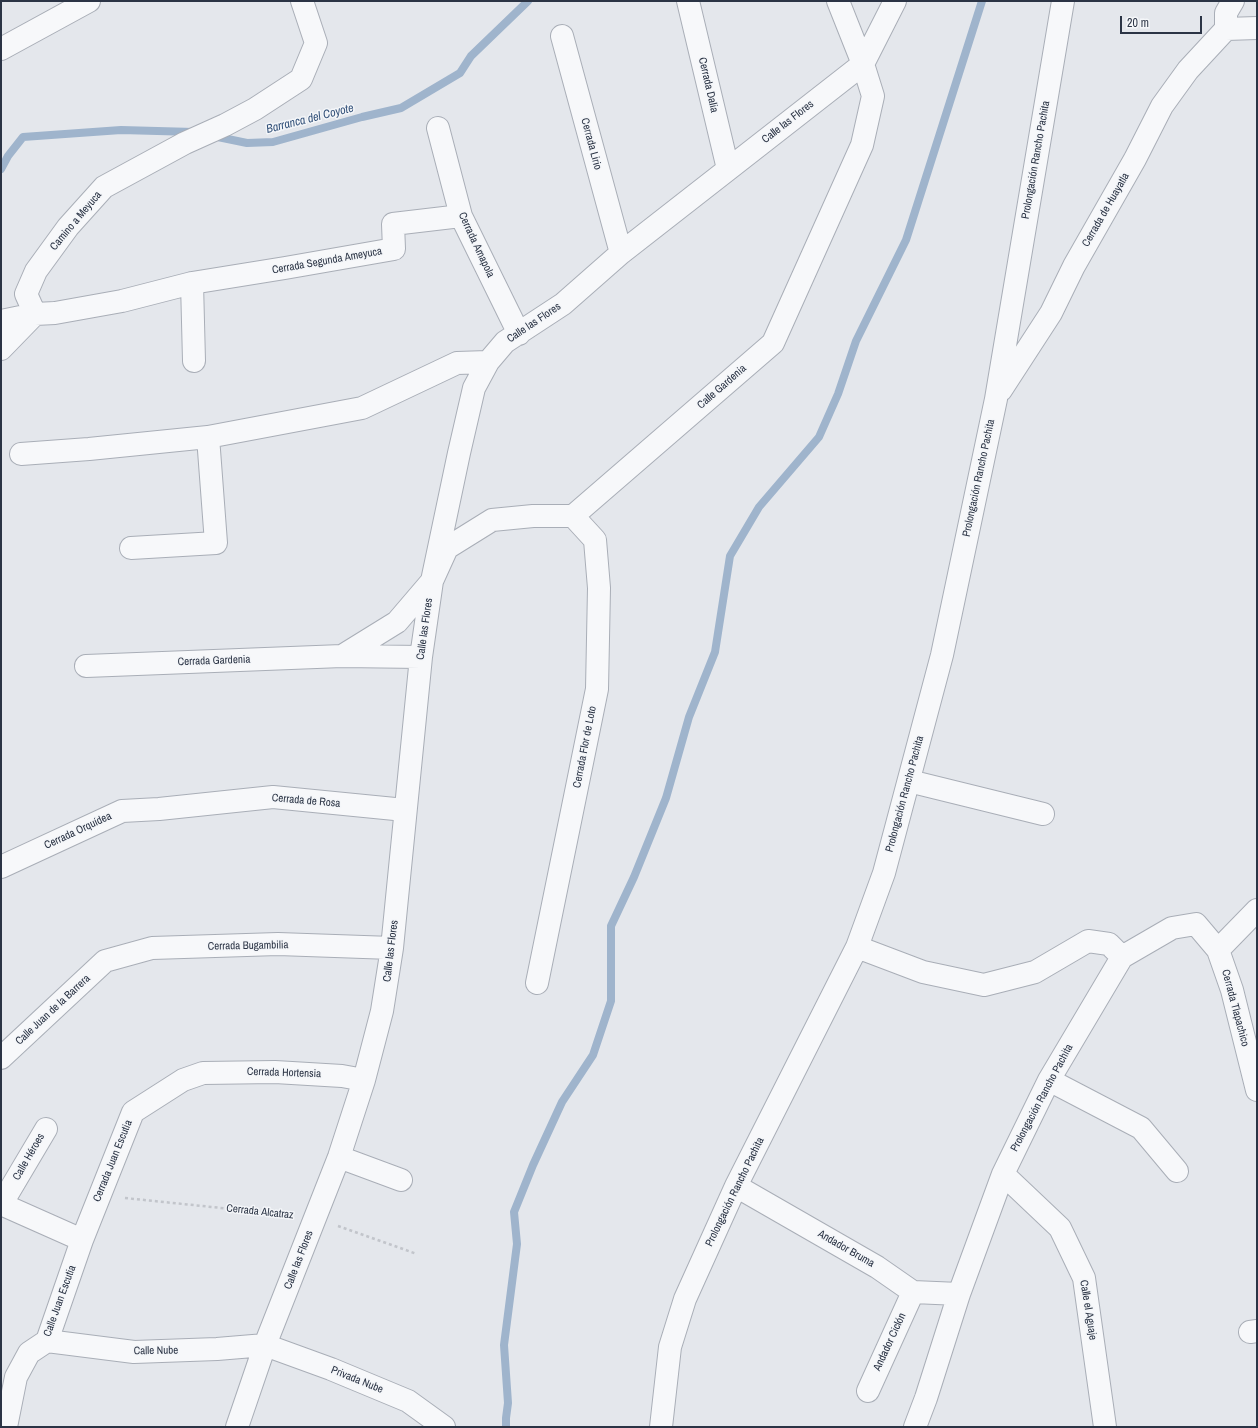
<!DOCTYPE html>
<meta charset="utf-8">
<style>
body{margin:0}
#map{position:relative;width:1258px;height:1428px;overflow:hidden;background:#e4e7ec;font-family:"Archivo Narrow",sans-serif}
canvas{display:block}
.frame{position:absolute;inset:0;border:2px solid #2b3445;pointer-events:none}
.scale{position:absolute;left:1120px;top:16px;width:82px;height:18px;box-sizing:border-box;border:2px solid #2b3445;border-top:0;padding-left:5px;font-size:12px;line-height:14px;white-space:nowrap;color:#2b3445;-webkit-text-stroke:3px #f4f6f9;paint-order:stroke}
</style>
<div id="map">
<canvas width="1258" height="1428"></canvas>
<div class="frame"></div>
<div class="scale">20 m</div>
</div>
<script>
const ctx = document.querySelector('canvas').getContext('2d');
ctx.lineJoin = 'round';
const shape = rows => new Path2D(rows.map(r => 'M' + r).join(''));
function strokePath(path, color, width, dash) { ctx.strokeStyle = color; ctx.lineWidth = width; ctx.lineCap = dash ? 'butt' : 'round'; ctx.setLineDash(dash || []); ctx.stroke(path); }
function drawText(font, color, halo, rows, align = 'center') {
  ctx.font = font + ' "Archivo Narrow",sans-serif'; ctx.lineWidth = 3; ctx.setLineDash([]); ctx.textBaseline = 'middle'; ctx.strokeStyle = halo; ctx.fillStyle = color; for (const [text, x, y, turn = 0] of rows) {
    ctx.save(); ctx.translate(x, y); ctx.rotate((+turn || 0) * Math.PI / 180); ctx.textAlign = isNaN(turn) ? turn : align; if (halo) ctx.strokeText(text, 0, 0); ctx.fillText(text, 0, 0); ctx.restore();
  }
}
strokePath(shape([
 [213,136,247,143,273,142,362,117,401,108,460,73,471,56,528,1],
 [1,169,8,156,23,137,121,130,194,132],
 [506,1427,506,1418,508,1403,504,1345,517,1244,514,1212,533,1165,562,1102,593,1055,611,1001,611,926,634,877,666,798,689,717,715,652,730,556,759,507,819,437,838,394,856,341,906,240,982,1]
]), '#9fb4cc', 8);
const minor = shape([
 [688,1,728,169],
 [1226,29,1257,28],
 [1226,29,1226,13,1233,1],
 [562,36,621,253],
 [1,49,89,1],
 [438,128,461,216,519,334],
 [192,283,194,361],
 [35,314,26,294,36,271,68,227,104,187,185,143,225,125,255,109,301,79,316,43,302,1],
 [1,321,35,314,55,313,122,301,192,283,285,268,394,249,393,224,461,216],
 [1,349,35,314],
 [1001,390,1051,313,1074,266,1135,159,1162,106,1188,70,1226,29],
 [21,454,89,449,208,437],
 [131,548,216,543,208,437,362,408,457,363,488,362],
 [342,656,397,622,432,581,447,548,492,520,533,516,573,516,773,343,862,145,873,96,863,64,838,1],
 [86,666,342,656,421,657],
 [909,781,1043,814],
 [1,867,122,811,159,809,273,797,405,810],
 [857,947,923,972,984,985,1035,972,1088,941,1109,944,1122,957],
 [1218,950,1257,910],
 [537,983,597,689,599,588,595,540,573,516],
 [1,1058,105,961,152,948,278,944,392,948],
 [1049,1080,1141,1128,1177,1171],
 [339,1157,401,1180],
 [1003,1174,1060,1228,1084,1278,1105,1427],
 [736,1186,877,1267,913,1292,959,1294],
 [1,1204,82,1240],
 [1,1205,46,1129],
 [1250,1332,1257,1331],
 [47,1341,134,1352,217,1349,265,1345,331,1369,408,1401,444,1427],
 [868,1391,913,1292],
 [6,1427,16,1377,29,1353,47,1341,82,1240,133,1112,183,1080,203,1073,275,1072,342,1076,364,1080],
 [237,1427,265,1345,339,1157,364,1080,382,1011,392,948,421,657,432,581,459,453,474,388,488,362,505,342,563,304,621,253,863,64,895,1],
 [661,1427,670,1347,685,1299,736,1186,857,947,884,873,942,655,996,399,1063,1],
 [915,1427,926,1398,959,1294,1003,1174,1049,1080,1122,957,1172,928,1196,924,1218,950,1232,990,1257,1090]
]);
strokePath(minor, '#a9aeb7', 24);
strokePath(shape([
 [125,1198,289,1215],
 [338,1226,417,1254]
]), '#c2c5cb', 2.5, [3, 3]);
strokePath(minor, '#f7f8fa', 22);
drawText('11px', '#2b3445', '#f4f6f9', [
 ["Cerrada Dalia",708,85,77],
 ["Calle las Flores",788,122,-38],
 ["Cerrada Lirio",591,144,75],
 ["Prolongación Rancho Pachita",1036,160,-80],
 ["Cerrada de Huayatla",1106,210,-60],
 ["Camino a Meyuca",76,221,-50],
 ["Cerrada Amapola",476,245,65],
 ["Cerrada Segunda Ameyuca",327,261,-10],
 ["Calle las Flores",534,323,-34],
 ["Calle Gardenia",722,387,-41],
 ["Prolongación Rancho Pachita",979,478,-78],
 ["Calle las Flores",425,629,-82],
 ["Cerrada Gardenia",214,661,-2],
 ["Cerrada Flor de Loto",585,747,-79],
 ["Prolongación Rancho Pachita",905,794,-75],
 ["Cerrada de Rosa",306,801,5],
 ["Cerrada Orquídea",78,831,-25],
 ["Cerrada Bugambilia",248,946,-1],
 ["Calle las Flores",391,951,-83],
 ["Cerrada Tlapachico",1235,1008,75],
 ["Calle Juan de la Barrera",53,1010,-43],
 ["Cerrada Hortensia",284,1073,2],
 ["Prolongación Rancho Pachita",1042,1098,-62],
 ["Calle Héroes",29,1157,-60],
 ["Cerrada Juan Escutia",113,1161,-68],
 ["Prolongación Rancho Pachita",735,1192,-64],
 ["Cerrada Alcatraz",260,1212,6],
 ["Andador Bruma",846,1249,30],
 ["Calle las Flores",299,1260,-69],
 ["Calle Juan Escutia",60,1301,-70],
 ["Calle el Aguaje",1088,1310,81],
 ["Andador Ciclón",890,1342,-65],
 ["Calle Nube",156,1351,-1],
 ["Privada Nube",357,1380,22]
]);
drawText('italic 12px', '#34527a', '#f4f6f9', [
 ["Barranca del Coyote",310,119,-14]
]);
</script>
